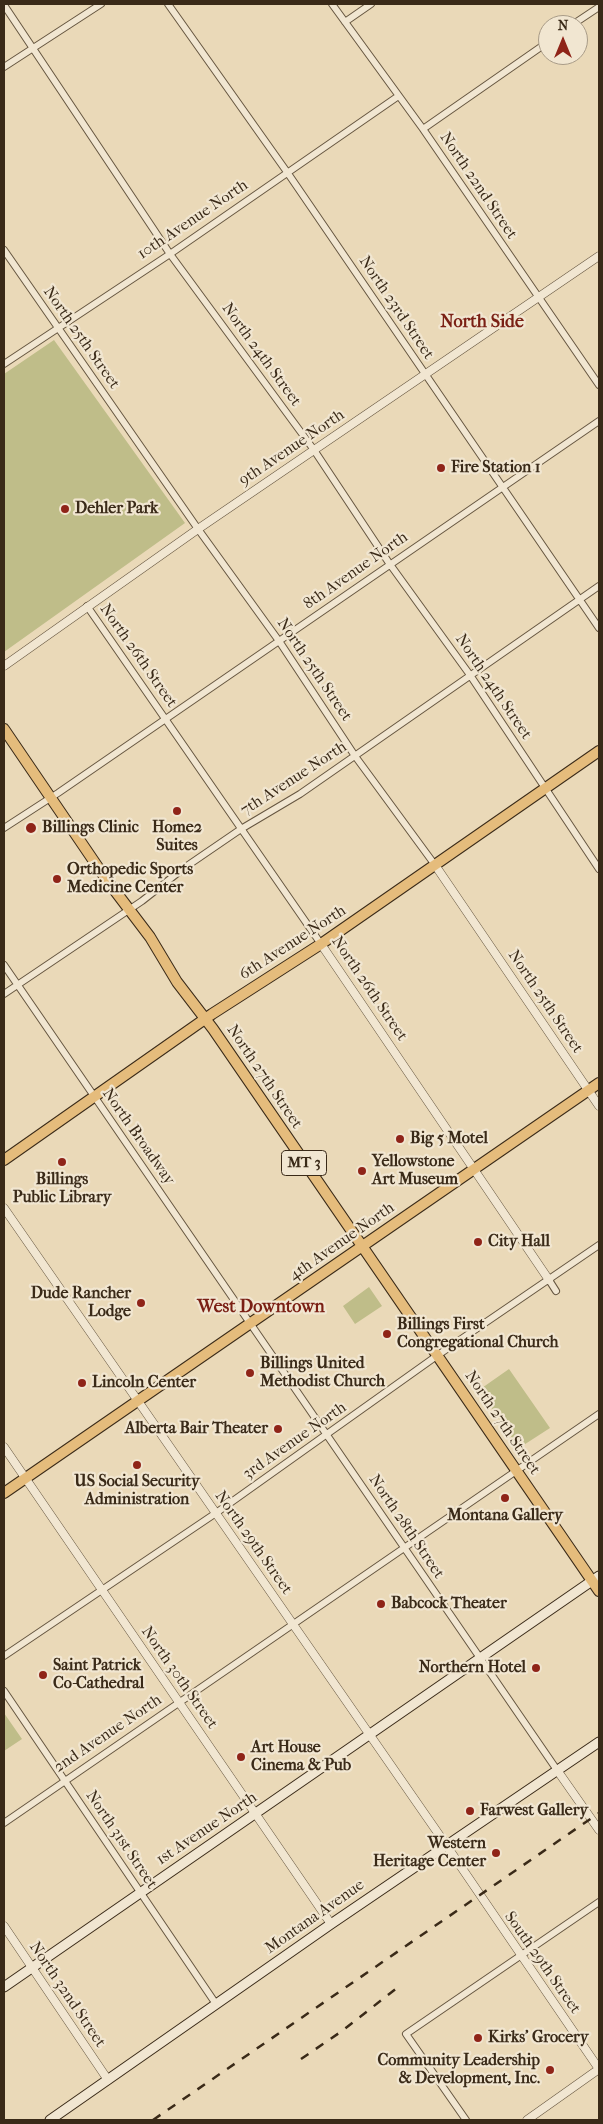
<!DOCTYPE html>
<style>
body{margin:0}
#map{position:relative;width:603px;height:2124px;overflow:hidden;background:#ead9b8;font-family:"IM FELL French Canon",serif}
canvas{display:block}
.frame{position:absolute;inset:0;border:5px solid #3a2a18;pointer-events:none}
.north{position:absolute;left:538px;top:15px;width:50px;height:50px;box-sizing:border-box;background:#f1e6d1;border:1px solid #a89b87;border-radius:50%;rotate:0deg;font-size:14px;font-weight:700;line-height:20px;text-align:center;color:#3a2a18}
.north::after{content:'';display:block;margin:auto;width:18px;height:22px;background:#8f2418;clip-path:polygon(50% 0,100% 100%,50% 72%,0 100%)}
</style>
<div id="map">
<canvas width="603" height="2124"></canvas>
<div class="frame"></div>
<div class="north">N</div>
</div>
<script>
const ctx = document.querySelector('canvas').getContext('2d');
ctx.lineJoin = 'round';
function fillPath(path, color) { ctx.fillStyle = color; ctx.fill(path, 'evenodd'); }
const shape = rows => new Path2D(rows.map(r => 'M' + r).join(''));
function strokePath(path, color, width, dash) { ctx.strokeStyle = color; ctx.lineWidth = width; ctx.lineCap = dash ? 'butt' : 'round'; ctx.setLineDash(dash || []); ctx.stroke(path); }
function drawText(font, color, halo, rows, align = 'center') {
  ctx.font = font + ' "IM FELL French Canon",serif'; ctx.lineWidth = 4.5; ctx.setLineDash([]); ctx.textBaseline = 'middle'; ctx.strokeStyle = halo; ctx.fillStyle = color; for (const [text, x, y, turn = 0] of rows) {
    ctx.save(); ctx.translate(x, y); ctx.rotate((+turn || 0) * Math.PI / 180); ctx.textAlign = isNaN(turn) ? turn : align; if (halo) ctx.strokeText(text, 0, 0); ctx.fillText(text, 0, 0); ctx.restore();
  }
}
fillPath(shape([
 [54,340,185,523,4,652,4,374],
 [369,1287,382,1306,355,1324,343,1306],
 [509,1369,550,1428,519,1448,479,1390],
 [4,1713,22,1739,4,1751]
]), '#bfbd89');
const minor = shape([
 [168,4,287,172,599,628],
 [332,4,423,129,599,385],
 [4,5,170,254,314,450,389,563,470,675,599,869],
 [345,22,371,4],
 [572,25,599,7],
 [4,67,101,4],
 [423,129,548,42],
 [4,250,198,529,279,641,355,756,435,865],
 [4,364,170,254,397,97],
 [87,606,321,944],
 [4,828,58,793,599,421],
 [4,965,557,1770],
 [4,994,142,901,184,868,241,829,300,794,599,586],
 [549,1280,556,1291],
 [4,1656,216,1513,438,1355,599,1245],
 [4,1691,216,2004],
 [4,1823,599,1414],
 [466,2120,406,2034,599,1902]
]);
const tertiary = shape([
 [4,666,198,529,599,256],
 [435,865,599,1106],
 [321,944,549,1280],
 [4,1208,440,1836,599,2069],
 [4,1447,331,1924],
 [557,1770,599,1830],
 [4,1926,108,2080],
 [527,2120,599,2069]
]);
const secondary = shape([
 [4,1987,599,1576],
 [50,2120,331,1924,599,1742]
]);
const primary = shape([
 [4,729,106,879,150,937,177,982,213,1029,599,1591],
 [4,1160,212,1014,321,944,599,751],
 [4,1493,599,1083]
]);
strokePath(minor, '#665640', 8);
strokePath(tertiary, '#665640', 9);
strokePath(secondary, '#3a2a18', 11);
strokePath(primary, '#3a2a18', 12);
strokePath(minor, '#f1e6d1', 6);
strokePath(tertiary, '#f1e6d1', 8);
strokePath(secondary, '#f1e6d1', 9);
strokePath(primary, '#e5bc7c', 10);
strokePath(shape([
 [301,2059,342,2031,402,1984],
 [153,2120,599,1813]
]), '#3a2a18', 2.5, [9, 9]);
for (const [x, y, r, color] of [
 [441,468,5,"#8f2418"],
 [65,509,5,"#8f2418"],
 [177,811,5,"#8f2418"],
 [31,828,6,"#8f2418"],
 [57,879,5,"#8f2418"],
 [400,1139,5,"#8f2418"],
 [62,1162,5,"#8f2418"],
 [362,1171,5,"#8f2418"],
 [478,1242,5,"#8f2418"],
 [141,1303,5,"#8f2418"],
 [387,1334,5,"#8f2418"],
 [250,1373,5,"#8f2418"],
 [82,1383,5,"#8f2418"],
 [278,1429,5,"#8f2418"],
 [137,1465,5,"#8f2418"],
 [505,1498,5,"#8f2418"],
 [381,1604,5,"#8f2418"],
 [536,1668,5,"#8f2418"],
 [43,1675,5,"#8f2418"],
 [241,1757,5,"#8f2418"],
 [470,1811,5,"#8f2418"],
 [496,1853,5,"#8f2418"],
 [478,2038,5,"#8f2418"],
 [550,2070,5,"#8f2418"]
]) { const dot = new Path2D(); dot.arc(x, y, r, 0, 2 * Math.PI); ctx.fillStyle = color; ctx.fill(dot); strokePath(dot, '#f1e6d1', 2); }
for (const [x, y, w] of [
 [304,1163,45]
]) { const box = new Path2D(); box.roundRect(x - w / 2, y - 12.5, w, 25, 4); ctx.fillStyle = '#f1e6d1'; ctx.fill(box); strokePath(box, '#3a2a18', 1); }
drawText('bold 15px', '#3a2a18', null, [
 ["MT 3",304,1163]
]);
drawText('16px', '#3a2a18', '#f1e6d1', [
 ["North 22nd Street",478,186,56],
 ["10th Avenue North",193,220,-34],
 ["North 23rd Street",396,308,56],
 ["North 25th Street",81,338,55],
 ["North 24th Street",261,355,54],
 ["9th Avenue North",292,448,-34],
 ["8th Avenue North",356,571,-35],
 ["North 26th Street",138,656,55],
 ["North 25th Street",314,670,56],
 ["North 24th Street",493,687,56],
 ["7th Avenue North",294,779,-33],
 ["6th Avenue North",293,943,-33],
 ["North 26th Street",369,989,56],
 ["North 25th Street",545,1002,56],
 ["North 27th Street",264,1077,56],
 ["North Broadway",138,1137,55],
 ["4th Avenue North",342,1242,-35],
 ["North 27th Street",502,1423,56],
 ["3rd Avenue North",295,1441,-35],
 ["North 28th Street",406,1527,56],
 ["North 29th Street",253,1543,55],
 ["North 30th Street",179,1678,55],
 ["2nd Avenue North",108,1734,-34],
 ["1st Avenue North",207,1829,-34],
 ["North 31st Street",121,1840,56],
 ["Montana Avenue",315,1917,-35],
 ["South 29th Street",542,1963,55],
 ["North 32nd Street",67,1995,56]
]);
drawText('bold 16px', '#3a2a18', '#f1e6d1', [
 ["Fire Station 1",451,468],
 ["Dehler Park",75,509],
 ["Billings Clinic",42,828],
 ["Home2",177,828,"center"],
 ["Suites",177,846,"center"],
 ["Orthopedic Sports",67,870],
 ["Medicine Center",67,888],
 ["Big 5 Motel",410,1139],
 ["Yellowstone",372,1162],
 ["Art Museum",372,1180],
 ["Billings",62,1180,"center"],
 ["Public Library",62,1198,"center"],
 ["City Hall",488,1242],
 ["Dude Rancher",131,1294,"right"],
 ["Lodge",131,1312,"right"],
 ["Billings First",397,1325],
 ["Congregational Church",397,1343],
 ["Billings United",260,1364],
 ["Methodist Church",260,1382],
 ["Lincoln Center",92,1383],
 ["Alberta Bair Theater",268,1429,"right"],
 ["US Social Security",137,1482,"center"],
 ["Administration",137,1500,"center"],
 ["Montana Gallery",505,1516,"center"],
 ["Babcock Theater",391,1604],
 ["Saint Patrick",53,1666],
 ["Co-Cathedral",53,1684],
 ["Northern Hotel",526,1668,"right"],
 ["Art House",251,1748],
 ["Cinema & Pub",251,1766],
 ["Farwest Gallery",480,1811],
 ["Western",486,1844,"right"],
 ["Heritage Center",486,1862,"right"],
 ["Kirks' Grocery",488,2038],
 ["Community Leadership",540,2061,"right"],
 ["& Development, Inc.",540,2079,"right"]
], 'left');
drawText('bold 18px', '#7a1f14', '#f1e6d1', [
 ["North Side",482,323],
 ["West Downtown",261,1308]
]);
</script>
